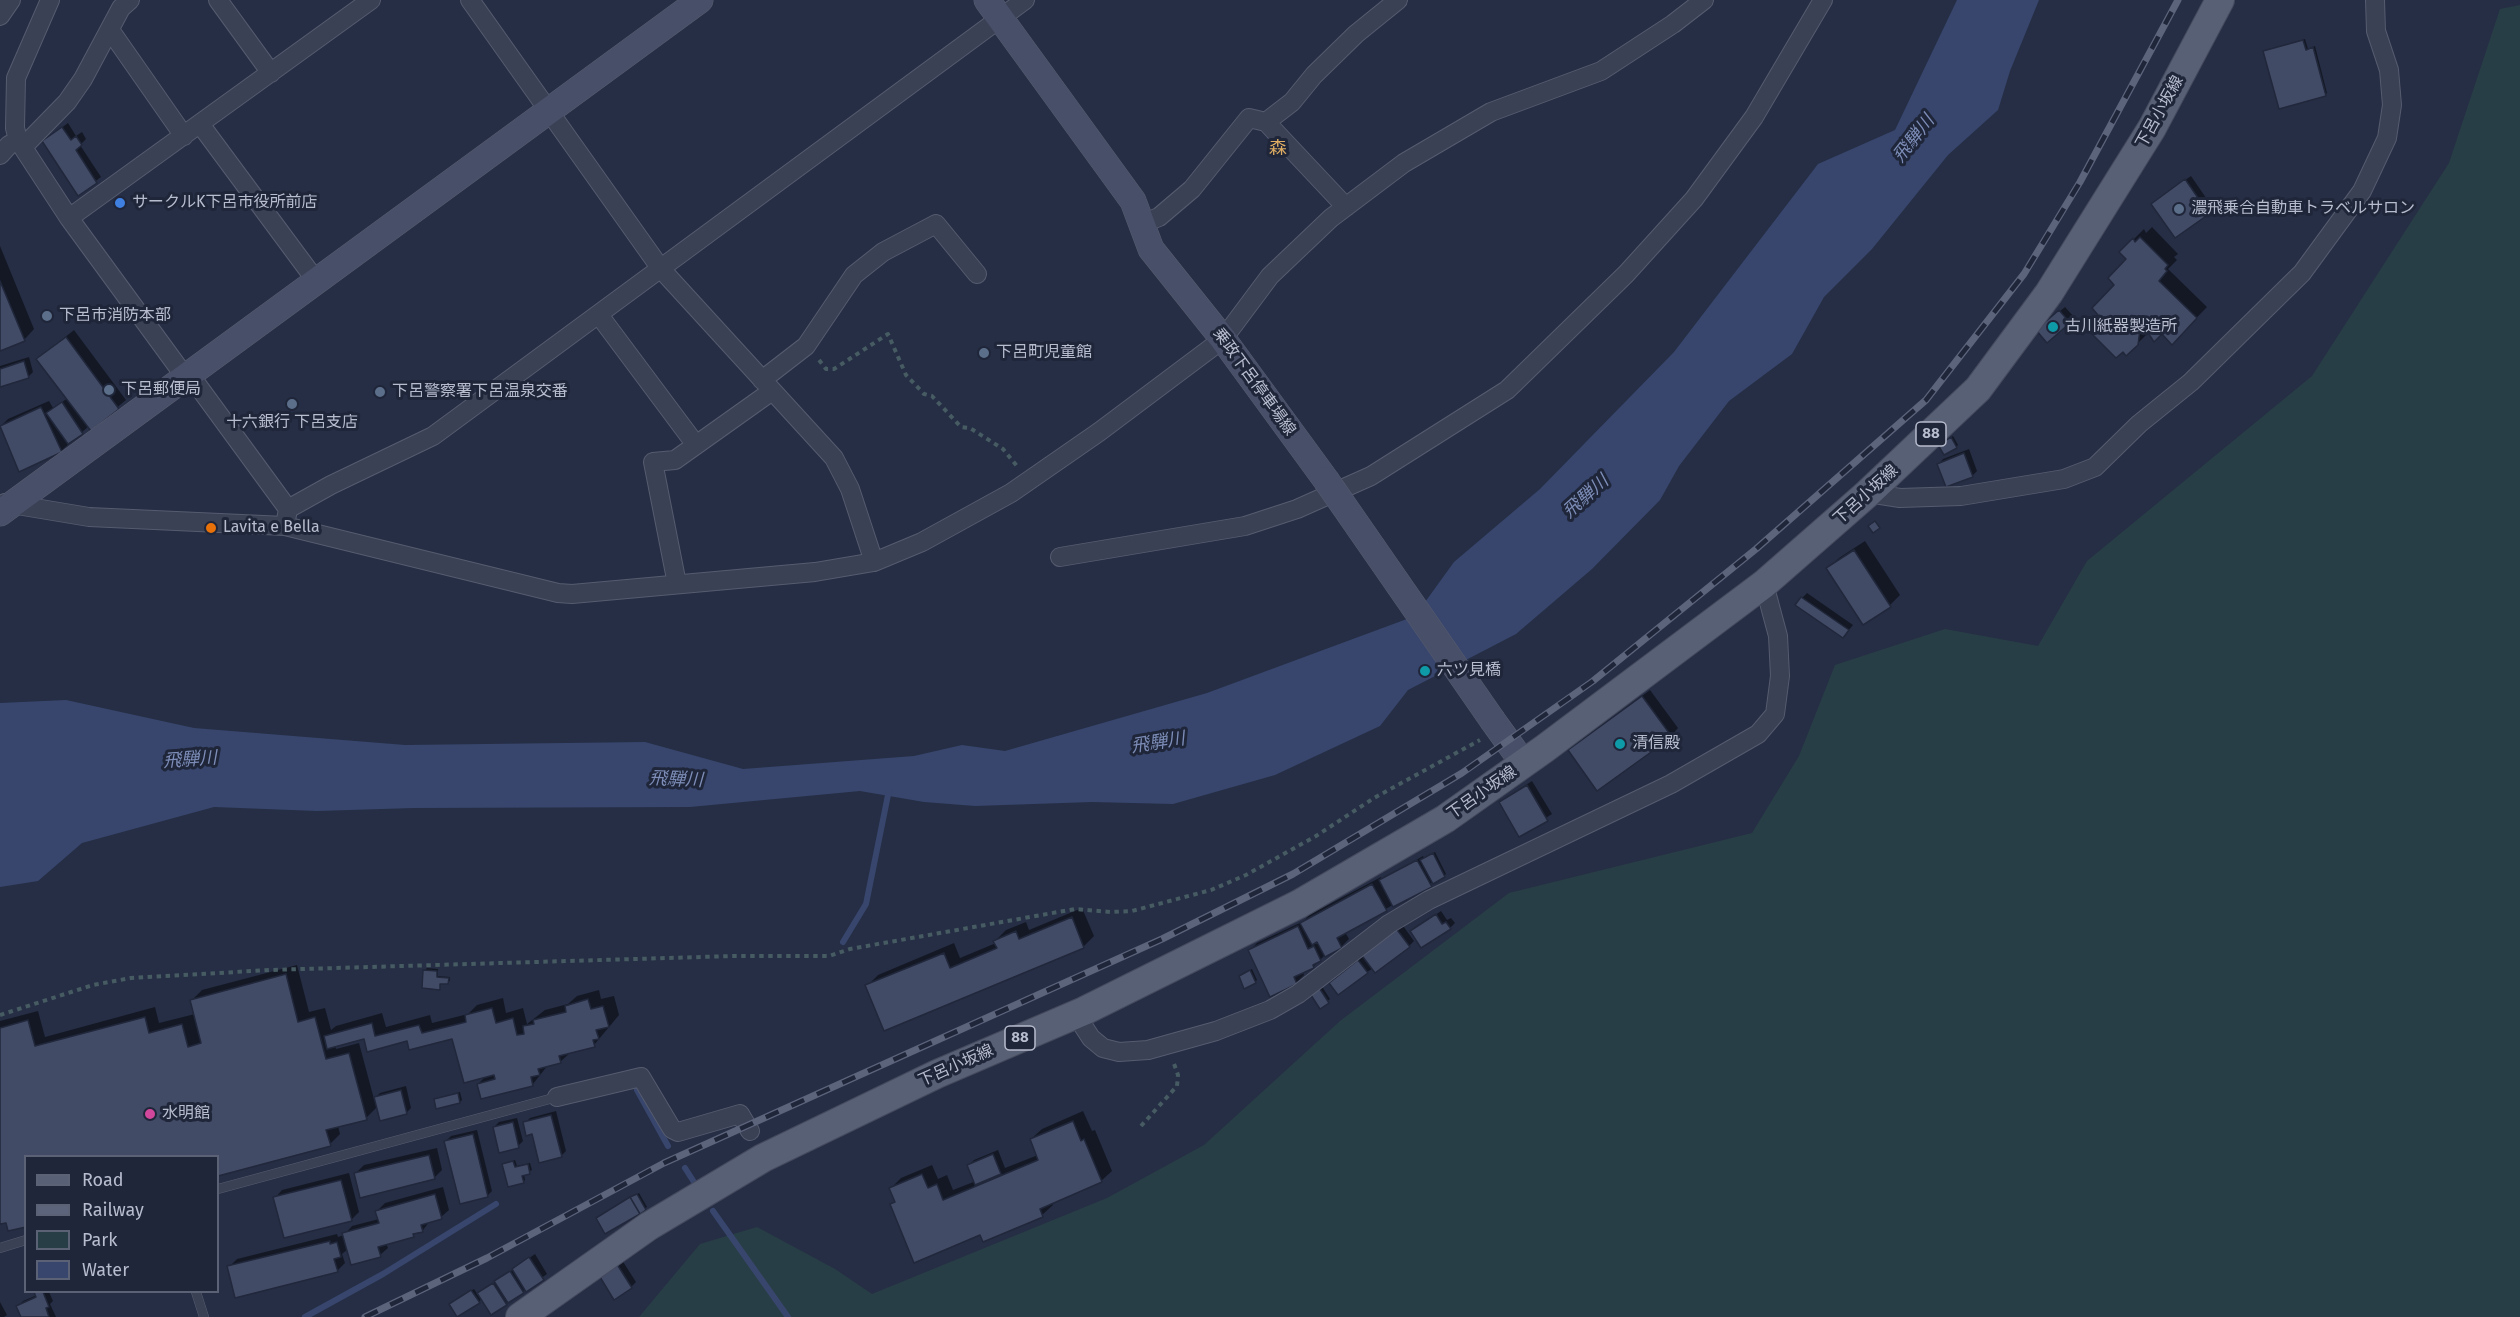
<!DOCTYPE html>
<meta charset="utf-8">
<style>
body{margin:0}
#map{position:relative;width:2520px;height:1317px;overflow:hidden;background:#262e45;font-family:"Fira Sans",sans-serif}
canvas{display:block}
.legend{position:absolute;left:24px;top:1155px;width:195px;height:138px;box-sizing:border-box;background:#1f263a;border:2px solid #5c6275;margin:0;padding:8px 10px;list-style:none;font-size:18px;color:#b8bdce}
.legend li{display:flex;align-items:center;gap:12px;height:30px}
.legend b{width:30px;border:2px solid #5c6275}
</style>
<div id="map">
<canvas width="2520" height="1317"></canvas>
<ul class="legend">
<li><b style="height:8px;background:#586075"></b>Road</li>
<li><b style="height:8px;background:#5c647c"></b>Railway</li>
<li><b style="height:16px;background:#283e46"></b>Park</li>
<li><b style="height:16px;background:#38466d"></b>Water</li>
</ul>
</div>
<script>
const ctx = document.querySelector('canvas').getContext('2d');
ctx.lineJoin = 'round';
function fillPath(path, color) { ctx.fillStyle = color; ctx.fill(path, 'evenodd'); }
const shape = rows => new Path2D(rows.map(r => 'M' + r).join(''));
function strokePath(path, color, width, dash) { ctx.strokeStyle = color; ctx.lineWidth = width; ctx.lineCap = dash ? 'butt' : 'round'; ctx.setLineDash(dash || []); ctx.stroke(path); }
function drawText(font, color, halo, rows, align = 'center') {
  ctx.font = font + ' "Fira Sans","Noto Sans JP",sans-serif'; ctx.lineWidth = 6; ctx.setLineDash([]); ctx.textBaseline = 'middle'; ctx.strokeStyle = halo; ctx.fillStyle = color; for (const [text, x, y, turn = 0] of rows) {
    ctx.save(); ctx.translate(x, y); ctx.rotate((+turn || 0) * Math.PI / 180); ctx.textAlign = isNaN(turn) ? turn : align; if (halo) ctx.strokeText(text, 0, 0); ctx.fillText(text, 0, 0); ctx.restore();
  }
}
fillPath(shape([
 [2520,5,2520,1317,639,1317,700,1244,757,1227,835,1269,872,1294,1107,1198,1204,1145,1340,1021,1509,893,1752,833,1799,756,1835,665,1945,629,2038,646,2087,561,2312,376,2449,163,2500,9]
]), '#283e46');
fillPath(shape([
 [1957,0,2039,0,2010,71,1998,110,1948,155,1872,249,1824,297,1792,354,1729,401,1679,466,1660,500,1592,569,1516,634,1408,690,1380,726,1275,775,1173,804,1092,802,975,806,924,802,860,791,690,807,414,808,317,811,214,807,82,843,38,881,0,887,0,703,66,700,194,728,405,745,645,742,743,769,914,756,962,745,1005,751,1207,693,1415,616,1454,562,1540,489,1674,352,1818,164,1895,130]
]), '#38466d');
fillPath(shape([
 [2305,39,2308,49,2315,46,2327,93,2325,95,2265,51],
 [68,123,76,136,82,132,86,139,80,145,101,177,79,194,44,141],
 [2191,176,2213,208,2176,236,2158,199],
 [2152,227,2178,254,2174,257,2177,260,2168,269,2207,307,2172,343,2162,332,2149,332,2137,344,2100,315,2128,259,2121,252,2144,229,2146,233],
 [0,246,34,329,24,340,0,350],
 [2065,307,2074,317,2047,341,2043,325],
 [74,330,126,400,91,429,89,426,61,451,19,470,0,427,8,419,49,401,53,408,68,398,38,359],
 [29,357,33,372,28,377,0,385,0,366],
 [1953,436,1958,445,1956,447,1942,443],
 [1969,449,1977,471,1972,476,1939,464,1943,459],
 [1865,541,1900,595,1890,605,1828,568,1839,558],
 [1807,593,1853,625,1848,631,1802,598],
 [1650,690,1678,728,1671,736,1570,750],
 [1532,781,1552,814,1520,835,1500,802],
 [1435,852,1446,874,1444,876,1345,932,1349,939,1341,947,1325,955,1313,967,1303,971,1304,975,1296,983,1250,950,1257,943,1304,921,1309,915,1381,877,1382,880,1423,856,1424,858],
 [1082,908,1094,936,1083,947,867,986,878,975,954,943,960,958,996,943,995,941,1006,930,1026,922,1029,930],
 [1441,911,1447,920,1451,918,1455,923,1450,928,1412,931],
 [1401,923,1414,941,1409,946,1367,972,1336,978],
 [297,965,309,1012,325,1008,331,1030,336,1026,382,1013,386,1027,430,1015,432,1023,468,1014,477,1005,503,998,506,1013,523,1008,527,1024,545,1010,568,1004,577,996,599,990,601,999,614,996,619,1015,594,1045,571,1052,560,1062,548,1065,533,1084,482,1098,478,1084,487,1075,453,1037,408,1040,365,1037,335,1045,336,1049,359,1043,374,1099,380,1093,406,1086,411,1108,406,1113,378,1106,366,1118,338,1126,340,1134,330,1144,218,1174,218,1156,26,1156,8,1221,0,1223,0,1021,38,1011,45,1037,155,1007,159,1023,195,1014,191,1001,202,990],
 [427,968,438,969,438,976,450,977,450,981,442,982,439,988,425,970],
 [1252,969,1257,980,1255,982,1242,974],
 [1321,985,1330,999,1321,1006,1311,992],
 [460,1092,462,1100,460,1102,435,1099],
 [556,1111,566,1151,561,1156,533,1133,525,1123,530,1118],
 [1083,1111,1092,1131,1095,1130,1112,1171,1101,1181,1052,1202,1053,1205,1042,1215,981,1233,892,1204,896,1201,891,1188,901,1178,932,1165,938,1179,947,1175,953,1190,976,1181,969,1165,974,1160,998,1150,1005,1168,1038,1155,1031,1139,1042,1129],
 [517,1118,523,1141,518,1146,494,1127,499,1122],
 [477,1130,492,1191,487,1196,446,1141,451,1136],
 [437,1148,442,1170,434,1178,356,1173,364,1165],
 [515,1160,517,1166,530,1163,532,1170,524,1174,525,1180,523,1182,504,1164],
 [349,1173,359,1212,351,1220,275,1198,282,1190],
 [443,1187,449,1210,441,1217,430,1221,423,1230,413,1235,386,1243,388,1248,380,1255,348,1249,342,1254,345,1263,337,1271,229,1267,237,1259,337,1234,338,1237,344,1235,352,1226,379,1219,377,1211,385,1203],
 [639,1193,647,1207,606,1232,597,1218],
 [535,1254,547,1274,492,1313,482,1298,479,1302,452,1302,474,1289,478,1295],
 [620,1257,636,1282,631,1287,599,1273],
 [36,1292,49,1292,53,1301,50,1304,56,1317,23,1317,18,1306,23,1301,37,1295],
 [0,1302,7,1315,4,1317,0,1317]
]), '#0007');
strokePath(shape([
 [843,942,866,904,889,790],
 [637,1090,668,1146],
 [685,1168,694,1182],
 [713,1211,788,1317],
 [305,1317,383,1274,496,1204]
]), '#38466d', 6);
const building = shape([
 [2303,40,2306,50,2313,47,2326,96,2279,109,2263,51,2303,40],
 [62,127,71,140,76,136,82,145,76,150,97,183,78,196,42,141,62,127],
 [2185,179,2209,214,2175,238,2151,204,2185,179],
 [2140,237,2168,265,2165,269,2167,271,2159,281,2197,318,2172,345,2162,334,2154,342,2145,328,2140,329,2138,345,2126,356,2123,352,2116,358,2088,330,2093,324,2091,322,2098,315,2092,308,2114,285,2108,278,2126,259,2119,252,2133,238,2135,242,2140,237],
 [0,281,25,341,0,351,0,281],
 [2059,310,2070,323,2047,343,2036,330,2059,310],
 [66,337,119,409,91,431,36,359,66,337],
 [24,361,29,378,0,387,0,369,24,361],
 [62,402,83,434,68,444,46,413,62,402],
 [41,407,62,452,19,472,0,426,41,407],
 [1951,437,1957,448,1944,455,1938,445,1951,437],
 [1964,453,1973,477,1946,487,1937,464,1964,453],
 [1875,521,1880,528,1873,533,1868,526,1875,521],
 [1854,550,1891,607,1863,625,1826,568,1854,550],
 [1801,597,1849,630,1843,638,1795,605,1801,597],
 [1642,696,1672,737,1597,791,1568,750,1642,696],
 [1527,785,1548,821,1519,837,1499,802,1527,785],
 [1433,853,1445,877,1433,884,1420,860,1433,853],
 [1417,860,1432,887,1393,907,1379,880,1417,860],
 [1372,884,1387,911,1337,938,1342,948,1325,957,1317,942,1312,945,1300,923,1372,884],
 [1436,914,1442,924,1446,922,1451,929,1421,948,1410,931,1436,914],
 [1072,917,1084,948,884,1031,865,985,944,953,950,968,997,948,993,941,1016,931,1019,939,1072,917],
 [1298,926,1308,949,1314,946,1321,961,1313,965,1314,968,1294,977,1297,984,1270,997,1248,950,1298,926],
 [1395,927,1410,947,1375,973,1360,953,1395,927],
 [1358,960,1368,973,1338,995,1329,983,1358,960],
 [423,970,437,971,437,977,449,978,448,984,440,984,440,990,422,988,423,970],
 [1250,970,1256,983,1244,989,1239,976,1250,970],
 [286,974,298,1022,315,1017,326,1059,349,1053,367,1120,326,1130,331,1146,218,1176,218,1156,26,1156,26,1227,8,1231,6,1223,0,1224,0,1028,28,1020,35,1046,145,1017,149,1033,182,1024,188,1047,201,1043,190,1000,286,974],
 [1318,986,1329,1003,1320,1009,1309,992,1318,986],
 [588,999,591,1009,603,1006,609,1027,596,1030,599,1039,593,1040,595,1047,559,1056,561,1063,538,1069,540,1075,531,1077,533,1086,481,1099,477,1084,495,1079,494,1075,464,1083,452,1039,409,1050,407,1041,367,1052,364,1039,327,1049,324,1036,372,1023,375,1036,419,1025,422,1033,466,1022,465,1015,492,1008,496,1023,513,1018,517,1035,524,1034,523,1026,534,1024,533,1020,566,1012,565,1006,588,999],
 [401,1090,407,1114,380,1121,374,1097,401,1090],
 [458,1093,460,1103,436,1109,434,1099,458,1093],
 [551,1115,562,1157,539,1163,532,1134,526,1136,523,1122,551,1115],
 [1073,1121,1081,1141,1084,1139,1102,1182,1040,1209,1043,1217,983,1242,980,1235,914,1263,890,1204,895,1202,889,1188,922,1174,928,1188,937,1184,943,1200,1038,1160,1030,1139,1073,1121],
 [513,1122,519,1148,499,1153,493,1127,513,1122],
 [473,1134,488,1197,460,1204,444,1141,473,1134],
 [993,1154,1001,1174,975,1185,967,1165,993,1154],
 [429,1155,435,1179,360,1198,354,1173,429,1155],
 [513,1161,515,1167,528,1164,530,1174,522,1176,524,1183,508,1187,502,1164,513,1161],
 [341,1180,352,1221,284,1238,273,1197,341,1180],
 [435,1194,442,1219,421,1225,423,1232,413,1234,414,1237,378,1247,381,1257,351,1265,342,1233,379,1223,375,1211,435,1194],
 [637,1194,646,1210,640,1214,630,1197,637,1194],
 [630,1197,640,1214,605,1234,596,1218,630,1197],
 [330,1241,330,1244,337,1242,341,1257,334,1259,338,1272,235,1298,227,1266,330,1241],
 [529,1257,544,1280,526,1292,512,1269,529,1257],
 [615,1261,632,1288,614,1300,597,1272,615,1261],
 [510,1271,524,1293,508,1303,494,1281,510,1271],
 [493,1283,507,1305,491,1315,477,1293,493,1283],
 [471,1290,480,1303,457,1317,449,1304,471,1290],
 [34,1292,43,1292,49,1307,46,1308,49,1317,21,1317,16,1306,36,1297,34,1292]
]);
fillPath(building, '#424b66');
strokePath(building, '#21283c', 1.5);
const lane = shape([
 [218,1189,557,1097],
 [0,1248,26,1240],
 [196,1292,204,1317]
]);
const street = shape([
 [50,0,16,78,15,128,18,140,69,218,186,378],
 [218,0,271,73],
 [470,0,661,269,834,458,850,489,874,562],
 [0,16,11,0],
 [110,30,184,136],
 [200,124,317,282],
 [23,147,67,102,83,79,121,8,130,0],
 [0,155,9,145,18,140],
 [1346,207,1266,122,1292,102,1314,75,1356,34,1398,0],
 [69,218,371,0],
 [1141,224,1159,217,1192,189,1249,118,1266,122],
 [599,315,696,445],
 [190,375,288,509],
 [762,380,806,346,854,275,883,252,936,224,977,274],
 [1868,493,1900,498,1961,496,2064,479,2095,467,2139,424,2191,382,2302,273,2362,191,2387,138,2392,105,2389,70,2376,31,2375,0],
 [5,503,89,517,285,526,558,593,572,594,815,572,874,562,922,542,1011,493,1099,432,1223,339,1270,276,1331,218,1404,163,1491,112,1601,71,1673,24,1704,0],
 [285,526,288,509,331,485,433,436,1025,0],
 [1060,557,1245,526,1297,509,1371,476,1507,390,1626,274,1694,199,1754,117,1823,0],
 [677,584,653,462,675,460,772,391],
 [1076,1015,1091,1038,1103,1048,1119,1052,1148,1050,1216,1031,1270,1010,1298,994,1389,924,1429,900,1671,784,1758,734,1775,714,1780,676,1778,636,1764,584],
 [557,1097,641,1077,672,1129,678,1132,740,1114,750,1131]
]);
const secondary = shape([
 [987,0,1133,201,1151,249,1223,339,1326,480],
 [0,513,700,0],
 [1493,721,1524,764]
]);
const primary = shape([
 [520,1317,649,1226,763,1158,937,1074,1084,1011,1299,904,1445,819,1544,749,1764,584,1868,493,1978,389,2049,293,2152,128,2220,0]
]);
strokePath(lane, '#565c6f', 10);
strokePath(street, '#565c6f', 20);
strokePath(secondary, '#565c6f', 27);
strokePath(primary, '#444a5e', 30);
strokePath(shape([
 [819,360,826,369,834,369,888,334,906,375,924,394,932,396,961,427,970,428,1003,449,1017,466],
 [0,1015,93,985,131,978,270,970,734,956,829,956,850,949,1075,909,1111,912,1132,911,1211,890,1246,875,1316,836,1374,798,1480,740],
 [1141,1126,1177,1086,1178,1075,1173,1061]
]), '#465b62', 4, [4.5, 4.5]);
strokePath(lane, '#3a4155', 9);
strokePath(street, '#3a4155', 18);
strokePath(secondary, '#484f68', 26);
strokePath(primary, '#586075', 28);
const rail = shape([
 [365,1317,487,1258,664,1163,1162,939,1293,874,1462,773,1593,681,1756,549,1926,400,2024,274,2080,182,2178,0]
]);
strokePath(rail, '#5c647c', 7);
strokePath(rail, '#1f263a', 4.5, [14]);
const secondaryBridge = shape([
 [1326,480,1493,721]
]);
strokePath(secondaryBridge, '#565c6f', 27, []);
strokePath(secondaryBridge, '#484f68', 26);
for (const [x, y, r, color] of [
 [120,203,6,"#3f7fe0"],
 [2179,209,6,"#5c6f8a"],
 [47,316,6,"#5c6f8a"],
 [2053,327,6,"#0f9aa8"],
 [984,353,6,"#5c6f8a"],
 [109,390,6,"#5c6f8a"],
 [380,392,6,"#5c6f8a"],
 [292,404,6,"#5c6f8a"],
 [211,528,6,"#e8710a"],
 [1425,671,6,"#0f9aa8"],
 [1620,744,6,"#0f9aa8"],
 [150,1114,6,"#d1479c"]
]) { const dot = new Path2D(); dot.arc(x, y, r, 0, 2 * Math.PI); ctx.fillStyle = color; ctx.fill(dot); strokePath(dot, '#1f263a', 2); }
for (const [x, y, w] of [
 [1931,434,30],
 [1020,1038,30]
]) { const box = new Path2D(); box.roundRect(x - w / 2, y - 12, w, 24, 4.5); ctx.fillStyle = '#1f263a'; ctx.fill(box); strokePath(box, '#b8bdce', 1.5); }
drawText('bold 15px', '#b8bdce', null, [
 ["88",1931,434],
 ["88",1020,1038]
]);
drawText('16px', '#b8bdce', '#1f263a', [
 ["下呂小坂線",2160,112,-61],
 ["乗政下呂停車場線",1254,382,54],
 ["下呂小坂線",1866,495,-42],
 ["下呂小坂線",1482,793,-35],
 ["下呂小坂線",956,1066,-24]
]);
drawText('16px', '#b8bdce', '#1f263a', [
 ["サークルK下呂市役所前店",132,203],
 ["濃飛乗合自動車トラベルサロン",2191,209],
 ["下呂市消防本部",59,316],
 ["古川紙器製造所",2065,327],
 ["下呂町児童館",996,353],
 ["下呂郵便局",121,390],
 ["下呂警察署下呂温泉交番",392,392],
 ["十六銀行 下呂支店",292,423,"center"],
 ["Lavita e Bella",223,528],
 ["六ツ見橋",1437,671],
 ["清信殿",1632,744],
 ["水明館",162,1114]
], 'left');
drawText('italic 18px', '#7d8db7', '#1f263a', [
 ["飛騨川",1914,139,-52],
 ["飛騨川",1586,497,-42],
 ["飛騨川",1158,743,-9],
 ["飛騨川",190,760,-4],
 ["飛騨川",676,780,2]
]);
drawText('18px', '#dead63', '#1f263a', [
 ["森",1278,149]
]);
</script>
